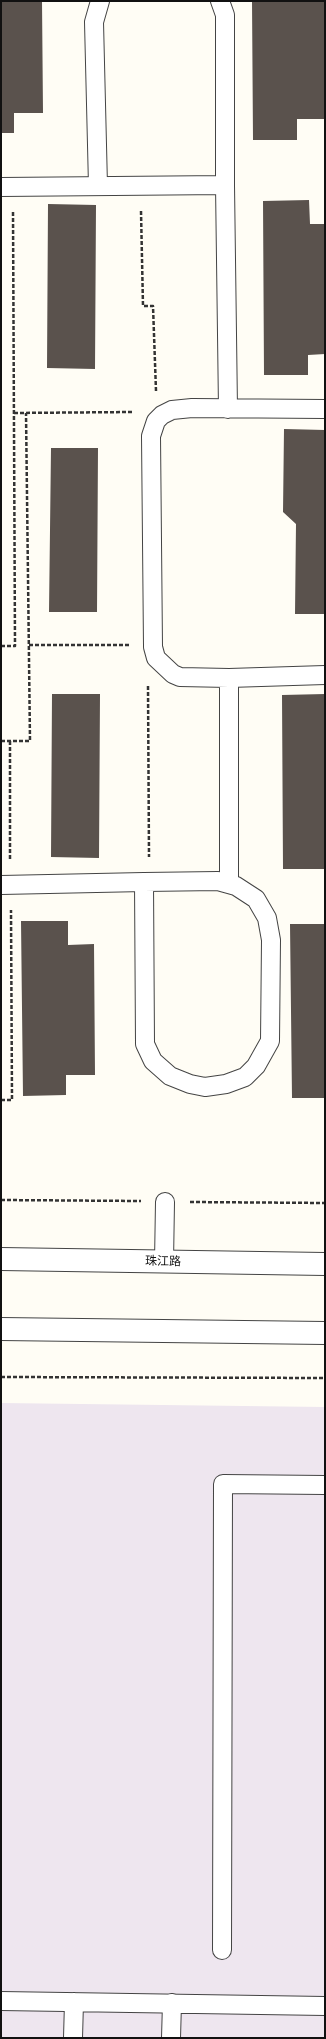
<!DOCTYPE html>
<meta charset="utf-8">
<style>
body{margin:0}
#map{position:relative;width:326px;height:2039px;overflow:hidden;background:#fffdf5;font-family:"Source Serif 4",serif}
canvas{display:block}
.frame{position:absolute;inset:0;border:2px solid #111;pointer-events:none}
</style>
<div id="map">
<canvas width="326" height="2039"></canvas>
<div class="frame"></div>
</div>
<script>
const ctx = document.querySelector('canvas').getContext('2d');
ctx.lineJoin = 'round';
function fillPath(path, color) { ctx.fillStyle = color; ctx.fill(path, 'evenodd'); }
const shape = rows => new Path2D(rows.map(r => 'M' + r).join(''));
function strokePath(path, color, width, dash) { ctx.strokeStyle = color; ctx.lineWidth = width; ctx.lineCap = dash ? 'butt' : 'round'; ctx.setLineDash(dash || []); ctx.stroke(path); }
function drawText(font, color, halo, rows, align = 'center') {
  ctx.font = font + ' "Source Serif 4","Noto Sans SC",serif'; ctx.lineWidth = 4; ctx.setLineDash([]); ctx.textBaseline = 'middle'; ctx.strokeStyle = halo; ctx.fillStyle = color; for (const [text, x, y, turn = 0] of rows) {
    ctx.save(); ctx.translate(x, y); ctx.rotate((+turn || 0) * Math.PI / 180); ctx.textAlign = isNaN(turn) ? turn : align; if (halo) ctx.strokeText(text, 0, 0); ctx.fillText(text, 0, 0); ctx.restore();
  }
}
fillPath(shape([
 [1,1403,325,1407,325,2038,1,2038]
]), '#eee6ef');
fillPath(shape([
 [1,1,42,1,43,113,14,113,14,133,1,133],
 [252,1,325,1,325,119,297,119,297,140,253,140],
 [309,200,310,224,325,224,325,354,308,355,308,375,264,375,263,201],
 [48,204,96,205,95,369,47,368],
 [284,429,325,430,325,614,295,614,296,524,283,512],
 [51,448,98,448,97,612,49,612],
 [52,694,100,694,99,858,51,857],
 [325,694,325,869,283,869,282,695],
 [21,921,68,921,68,945,94,944,95,1075,66,1075,66,1095,23,1096],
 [290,924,325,924,325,1098,292,1098]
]), '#5a524d');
const service = shape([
 [225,185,228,409],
 [98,186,94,22,100,1],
 [1,187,225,185,225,15,220,1],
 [325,409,192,408,172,410,162,415,156,421,151,436,153,647,156,658,173,674,180,677,229,678,325,675],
 [229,678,229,884],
 [1,885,144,882,218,881,236,886,256,899,267,918,271,940,270,1041,256,1066,245,1077,226,1084,205,1087,190,1084,170,1076,153,1061,145,1044,144,882],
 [164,1262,165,1202],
 [222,1950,223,1484,325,1485],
 [1,2001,325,2006],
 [73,2038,74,2002],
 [171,2038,172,2003]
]);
const tertiary = shape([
 [1,1259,325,1264],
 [1,1329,325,1333]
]);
strokePath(service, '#444', 20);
strokePath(tertiary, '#444', 24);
strokePath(shape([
 [141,211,143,306,153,306,156,391],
 [14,413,132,412],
 [29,645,129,645],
 [1,646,15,646,13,212],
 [148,686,149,857],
 [1,741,30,741,26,413],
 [10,741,10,861],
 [1,1100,12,1100,11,910],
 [1,1200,141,1201],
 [190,1202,325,1203],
 [1,1377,325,1378]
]), '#333', 2.5, [4, 2]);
strokePath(service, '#fff', 18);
strokePath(tertiary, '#fff', 22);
drawText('12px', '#111', '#fff', [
 ["珠江路",163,1262,1]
]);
</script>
